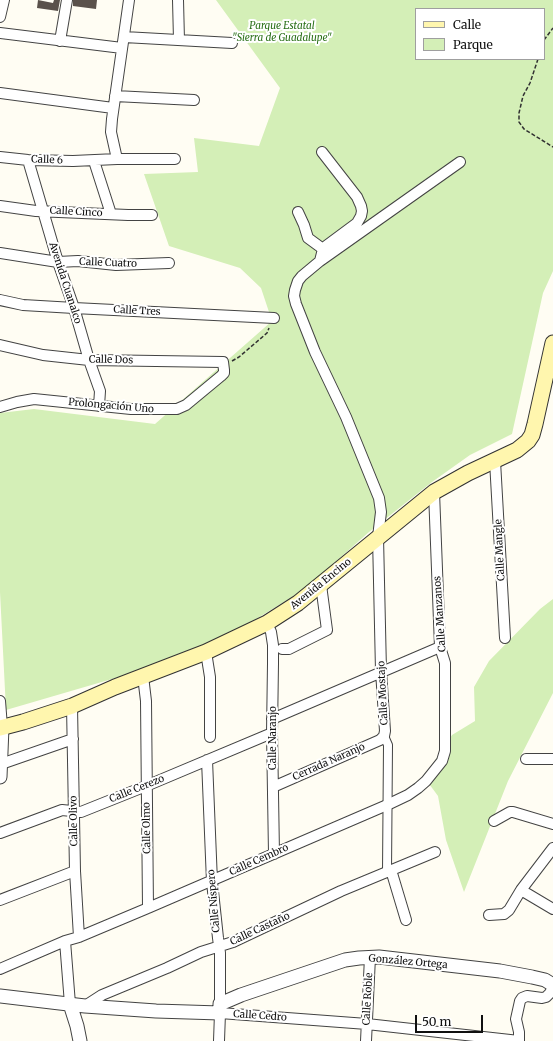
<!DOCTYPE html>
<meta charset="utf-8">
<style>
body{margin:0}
#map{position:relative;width:553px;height:1041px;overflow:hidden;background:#fffdf3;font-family:Merriweather,serif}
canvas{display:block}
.legend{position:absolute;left:415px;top:8px;width:130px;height:52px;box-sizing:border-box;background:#fff;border:1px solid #9f9f9f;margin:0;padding:5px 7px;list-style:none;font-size:12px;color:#101010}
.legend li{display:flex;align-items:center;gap:8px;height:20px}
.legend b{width:20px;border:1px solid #9f9f9f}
.scale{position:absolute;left:415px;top:1015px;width:68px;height:18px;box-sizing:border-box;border:2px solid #101010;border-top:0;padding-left:5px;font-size:12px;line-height:14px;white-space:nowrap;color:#101010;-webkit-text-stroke:3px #fff;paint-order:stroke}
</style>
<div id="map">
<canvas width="553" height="1041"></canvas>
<ul class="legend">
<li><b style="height:5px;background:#fff6ae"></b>Calle</li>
<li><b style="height:11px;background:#d4efb7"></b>Parque</li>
</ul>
<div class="scale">50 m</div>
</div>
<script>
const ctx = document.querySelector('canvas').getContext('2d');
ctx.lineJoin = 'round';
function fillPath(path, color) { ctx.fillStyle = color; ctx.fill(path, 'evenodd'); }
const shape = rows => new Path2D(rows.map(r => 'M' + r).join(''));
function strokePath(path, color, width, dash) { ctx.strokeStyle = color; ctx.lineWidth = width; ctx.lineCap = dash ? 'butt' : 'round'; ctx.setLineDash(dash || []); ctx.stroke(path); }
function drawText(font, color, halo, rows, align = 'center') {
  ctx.font = font + ' Merriweather,serif'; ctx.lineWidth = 4; ctx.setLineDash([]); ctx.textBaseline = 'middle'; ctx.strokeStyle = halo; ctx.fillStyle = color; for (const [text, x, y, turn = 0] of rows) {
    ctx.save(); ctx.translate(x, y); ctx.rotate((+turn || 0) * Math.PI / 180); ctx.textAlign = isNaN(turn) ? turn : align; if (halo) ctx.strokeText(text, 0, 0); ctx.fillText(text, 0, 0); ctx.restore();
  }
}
fillPath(shape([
 [216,0,553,0,553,271,543,293,512,434,470,455,432,482,369,532,305,589,201,653,6,710,0,592,0,413,34,409,155,424,272,321,261,288,240,268,169,246,144,174,198,172,194,138,259,146,280,88],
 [416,9,544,9,544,59,416,59],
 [553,599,553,693,508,781,464,892,446,840,438,796,424,777,452,735,475,721,474,687,489,661,540,609]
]), '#d4efb7');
fillPath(shape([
 [38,0,53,3,54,0,60,0,58,11,37,8],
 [73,0,97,0,96,9,73,6]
]), '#5a514b');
const pedestrian = shape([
 [384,736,388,745,387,872]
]);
const minor = shape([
 [178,0,179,40],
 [0,17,4,0],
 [0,33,122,48],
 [124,37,232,43],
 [60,41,67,0],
 [0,93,113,108],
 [115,96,194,100],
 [0,157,28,160,73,161,117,159,175,159],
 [117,159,111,132,112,119,129,0],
 [28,160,58,262,74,308,89,360,100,391,99,406],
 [94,161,111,214],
 [0,206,36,211,128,215,152,215],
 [298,212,304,225,308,238,323,249],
 [0,253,58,262,78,261,116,265,169,263],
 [320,261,323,249,326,246,357,223,361,216,362,211,361,206,357,197,322,152],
 [0,300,23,305,74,308,274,318],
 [0,345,43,355,89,360,223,362,224,370,224,373,221,376,186,405,177,409,131,409,34,399,17,402,0,407],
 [495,461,505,638],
 [267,623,271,632,273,645,273,663,272,733,274,854],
 [282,649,289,649,327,630,321,585],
 [206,652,210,677,210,737],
 [143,676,146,701,148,908],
 [0,701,2,727],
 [72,706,75,871,79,937],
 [272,719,440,647],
 [526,759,553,759],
 [207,760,212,882,218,938,220,953,220,1004],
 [1,764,73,739],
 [273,787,380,740,384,736,385,731,381,671,378,537,381,512,379,498,346,417,315,352,296,304,294,296,295,290,298,281,302,276,320,261,460,162],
 [494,821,510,812,513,812,553,824],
 [0,833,62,810,81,812,146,786,272,733],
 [391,870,406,920],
 [521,890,553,909],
 [0,900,75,871],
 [489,915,504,914,509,910,521,890,553,848],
 [65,941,70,1004],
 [0,969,65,941,79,937,148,908,387,805,408,795,418,788,426,781,442,761,445,751,445,663,440,647,434,492],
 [85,1006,102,995,167,968,201,952,233,942,341,891,435,852],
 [219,1041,220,1013,367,1024,519,1041,519,1032,516,1019,520,1001,522,998,527,996,542,998,546,997,550,993,553,987],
 [366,1041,370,957]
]);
const tertiary = shape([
 [0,777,2,727],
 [0,996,85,1006,156,1011,220,1013,220,1004,241,995,345,960,359,958,379,957,500,971,532,977,545,980,553,985],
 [70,1004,77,1026,80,1041]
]);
const secondary = shape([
 [0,728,23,722,72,706,115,687,206,652,267,623,298,603,434,492,468,473,517,450,528,441,532,435,535,424,553,343]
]);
strokePath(pedestrian, '#434343', 10);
strokePath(minor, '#434343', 12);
strokePath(tertiary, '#434343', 15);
strokePath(secondary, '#323232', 17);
strokePath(shape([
 [544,40,553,28],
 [538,59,530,83,523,96,519,113,519,122,524,129,553,147],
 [232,361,239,357,267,333,269,328]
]), '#323232', 1.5, [4, 2]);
strokePath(pedestrian, '#fff', 8);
strokePath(minor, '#fff', 10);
strokePath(tertiary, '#fff', 13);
strokePath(secondary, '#fff6ae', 15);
drawText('italic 10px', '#2a7018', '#fff', [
 ["Parque Estatal",282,26],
 ["\"Sierra de Guadalupe\"",282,38]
]);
drawText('10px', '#101010', '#fff', [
 ["Calle 6",47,160,2],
 ["Calle Cinco",76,212,3],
 ["Calle Cuatro",108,263,2],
 ["Avenida Cuanalco",65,283,72],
 ["Calle Tres",137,311,3],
 ["Calle Dos",111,360,1],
 ["Prolongación Uno",111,406,5],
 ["Calle Mangle",500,550,-93],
 ["Avenida Encino",321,584,-39],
 ["Calle Manzanos",440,614,-94],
 ["Calle Mostajo",383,693,-93],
 ["Calle Naranjo",273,738,-90],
 ["Cerrada Naranjo",329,762,-24],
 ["Calle Cerezo",137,789,-22],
 ["Calle Olivo",74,821,-91],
 ["Calle Olmo",147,828,-91],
 ["Calle Cembro",259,860,-24],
 ["Calle Níspero",214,901,-95],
 ["Calle Castaño",260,929,-25],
 ["González Ortega",408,962,5],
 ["Calle Roble",368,999,-87],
 ["Calle Cedro",260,1016,4]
]);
</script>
